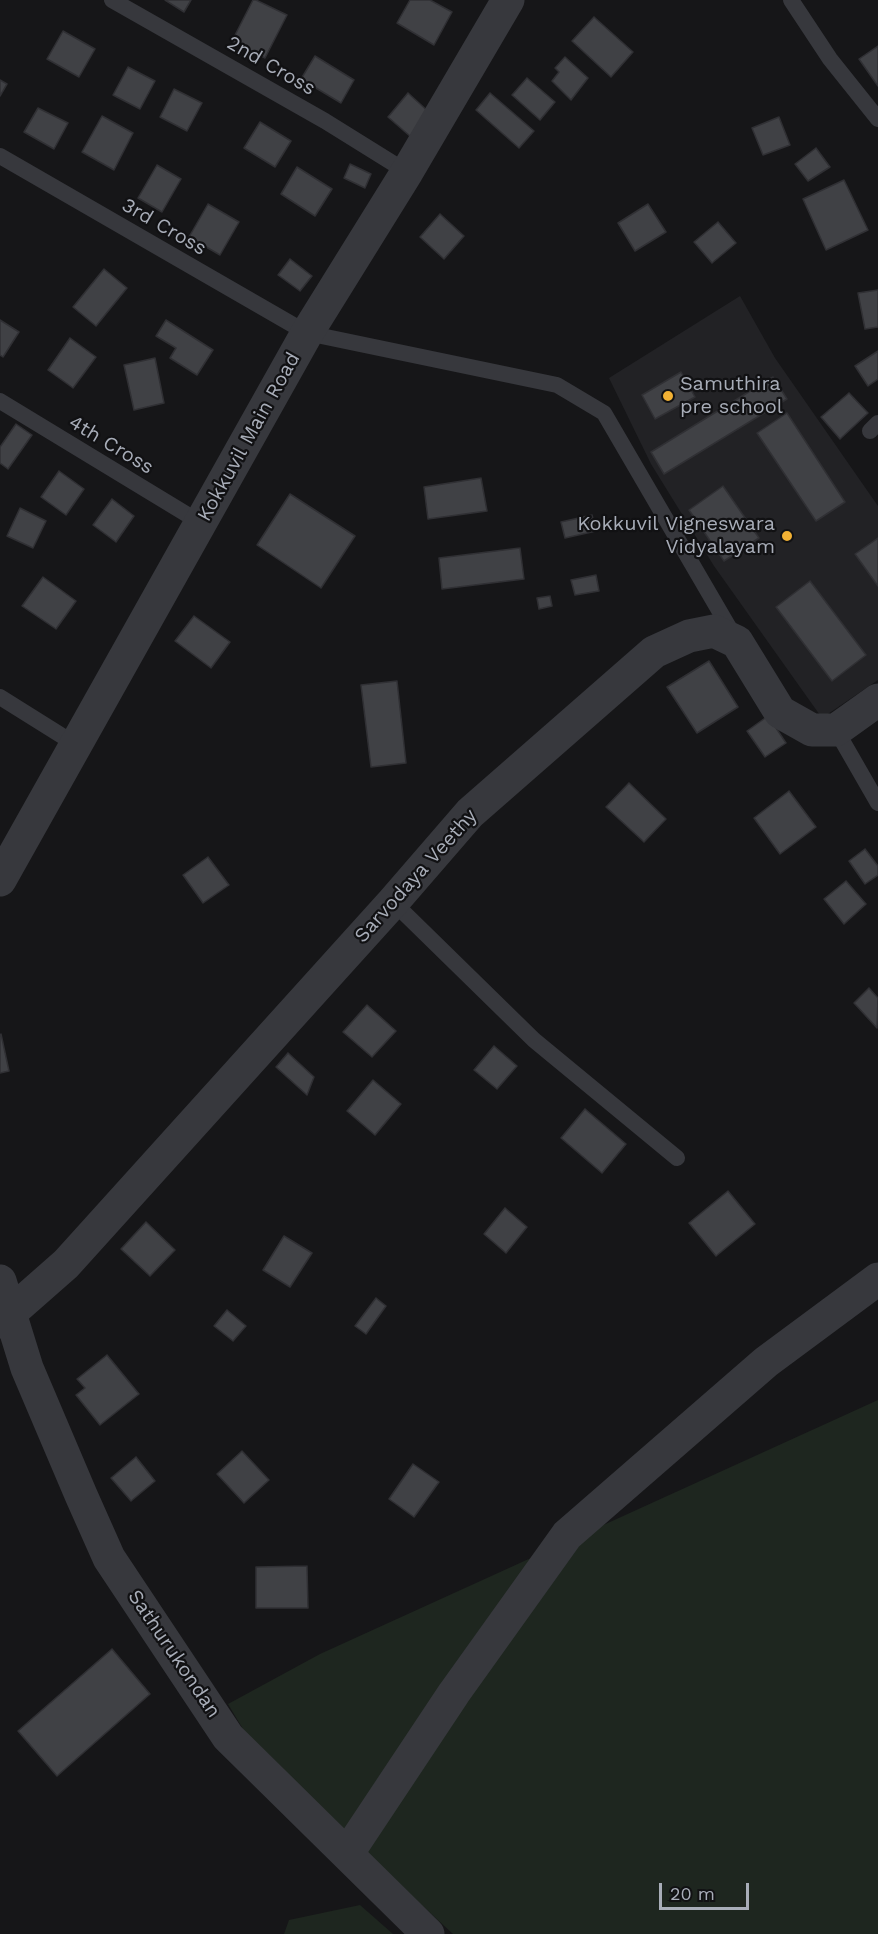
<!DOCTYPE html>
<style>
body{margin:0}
#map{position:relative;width:878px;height:1934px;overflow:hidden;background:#161618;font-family:"Work Sans",sans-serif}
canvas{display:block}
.scale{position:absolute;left:659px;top:1883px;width:90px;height:27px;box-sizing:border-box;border:3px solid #a8adb8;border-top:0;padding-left:8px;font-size:18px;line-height:21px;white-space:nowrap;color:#a8adb8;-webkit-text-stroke:4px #111113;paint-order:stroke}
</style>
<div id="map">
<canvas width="878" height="1934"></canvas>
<div class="scale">20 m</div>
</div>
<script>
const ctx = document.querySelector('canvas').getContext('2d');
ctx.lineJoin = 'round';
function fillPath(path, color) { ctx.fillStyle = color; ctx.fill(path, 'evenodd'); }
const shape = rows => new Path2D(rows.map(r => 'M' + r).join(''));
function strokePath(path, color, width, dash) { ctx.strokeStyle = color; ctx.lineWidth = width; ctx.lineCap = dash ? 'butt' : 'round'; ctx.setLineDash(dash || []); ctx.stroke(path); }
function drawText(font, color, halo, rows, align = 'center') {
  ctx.font = font + ' "Work Sans",sans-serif'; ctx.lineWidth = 4.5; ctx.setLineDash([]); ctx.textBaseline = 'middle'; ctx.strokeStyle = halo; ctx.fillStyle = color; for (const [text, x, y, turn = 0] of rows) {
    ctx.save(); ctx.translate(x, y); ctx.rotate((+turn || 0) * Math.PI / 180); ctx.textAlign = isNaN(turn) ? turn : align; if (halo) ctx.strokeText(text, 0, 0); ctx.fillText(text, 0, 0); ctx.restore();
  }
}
fillPath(shape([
 [740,296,775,358,878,506,878,680,822,718,714,566,651,464,609,378]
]), '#222225');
fillPath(shape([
 [878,1400,878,1934,453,1934,320,1811,252,1744,228,1704,320,1654],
 [360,1905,393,1934,284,1934,289,1920]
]), '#1e261f');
const building = shape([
 [165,0,191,0,184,12,165,0],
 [253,0,256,0,287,15,265,58,232,41,253,0],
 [410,0,430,0,452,12,434,45,397,23,410,0],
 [594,17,633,52,611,77,572,41,594,17],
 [63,31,95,49,79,77,47,59,63,31],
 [878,46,878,86,859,59,878,46],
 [315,56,354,80,341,103,301,79,315,56],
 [565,57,588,78,571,100,552,81,559,72,555,68,565,57],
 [128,67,155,81,140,109,113,95,128,67],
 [527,78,555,102,540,120,512,95,527,78],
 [0,80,7,84,0,96,0,80],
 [174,89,202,103,187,131,160,117,174,89],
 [408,93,431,114,411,137,388,117,408,93],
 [490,93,534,131,519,148,476,110,490,93],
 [38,108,68,123,54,149,24,132,38,108],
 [102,116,133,133,114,170,82,152,102,116],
 [779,117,790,145,763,155,752,128,779,117],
 [260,122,291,141,275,167,244,148,260,122],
 [816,148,830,167,808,181,795,164,816,148],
 [350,164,371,174,365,188,344,178,350,164],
 [157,165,181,179,162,212,138,198,157,165],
 [297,167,332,189,315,216,281,194,297,167],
 [844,180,868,230,826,250,803,199,844,180],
 [208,204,239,222,220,255,189,237,208,204],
 [648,204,666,232,635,251,618,223,648,204],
 [440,214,464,236,444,259,420,237,440,214],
 [718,222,736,243,712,263,694,242,718,222],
 [290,259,312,276,300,291,278,275,290,259],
 [104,269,127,288,96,326,73,307,104,269],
 [878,290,878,327,865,329,858,293,878,290],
 [0,320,19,332,3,357,0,355,0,320],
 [166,320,213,350,197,375,170,358,176,348,156,336,166,320],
 [70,338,96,357,73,388,48,370,70,338],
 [878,351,878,379,868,386,855,366,878,351],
 [155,358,164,403,134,410,124,365,155,358],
 [681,372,695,397,655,419,642,395,681,372],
 [773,377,787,399,664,474,651,452,773,377],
 [849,393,868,413,840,439,821,417,849,393],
 [787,413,845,502,816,521,757,433,787,413],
 [16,424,32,435,8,469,0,463,0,447,16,424],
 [59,471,84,489,66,515,41,497,59,471],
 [481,478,487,511,428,519,424,487,481,478],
 [723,486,759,538,724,561,689,510,723,486],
 [290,494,355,536,321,588,257,545,290,494],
 [112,499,134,516,116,542,93,525,112,499],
 [20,508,46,521,33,548,7,536,20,508],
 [592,515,596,531,565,538,561,522,592,515],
 [878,538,878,586,855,554,878,538],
 [520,548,524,579,442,589,439,558,520,548],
 [596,575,599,591,575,595,571,580,596,575],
 [43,577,76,601,56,629,22,606,43,577],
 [810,581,866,655,832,681,776,607,810,581],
 [550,596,552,606,539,609,537,598,550,596],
 [194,616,230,642,211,668,175,641,194,616],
 [709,661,738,707,697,733,667,687,709,661],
 [397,681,406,763,371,767,361,685,397,681],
 [768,716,786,743,765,757,747,731,768,716],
 [629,783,666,819,644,842,606,807,629,783],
 [789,791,816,827,780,854,754,818,789,791],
 [865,849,878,866,878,875,865,884,849,861,865,849],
 [208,857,229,885,203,903,183,875,208,857],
 [846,881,866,904,844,924,824,899,846,881],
 [869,988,878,998,877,1028,854,1003,869,988],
 [367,1005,396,1031,372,1057,343,1032,367,1005],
 [1,1034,9,1071,0,1073,0,1035,1,1034],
 [494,1046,517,1066,497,1089,474,1070,494,1046],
 [288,1053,314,1077,307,1095,276,1067,288,1053],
 [373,1080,401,1104,375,1135,347,1111,373,1080],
 [585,1109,626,1144,602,1173,561,1138,585,1109],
 [728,1191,755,1224,716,1256,689,1223,728,1191],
 [505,1208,527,1227,506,1253,484,1234,505,1208],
 [146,1222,175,1250,150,1276,121,1249,146,1222],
 [284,1236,312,1253,290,1287,263,1270,284,1236],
 [376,1298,386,1306,366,1334,355,1326,376,1298],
 [227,1310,246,1326,233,1341,214,1326,227,1310],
 [107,1355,139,1394,100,1425,76,1395,85,1388,77,1379,107,1355],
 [242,1451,269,1480,244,1503,217,1474,242,1451],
 [136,1457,155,1481,131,1501,111,1478,136,1457],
 [413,1464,439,1482,414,1517,389,1499,413,1464],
 [307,1566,308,1608,256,1608,256,1567,307,1566],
 [112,1649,150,1694,57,1776,18,1731,112,1649]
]);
fillPath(building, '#404145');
strokePath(building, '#303034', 1.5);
strokePath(shape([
 [112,0,325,121,407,172],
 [791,0,830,59,878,119],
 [0,156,307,333,557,385,604,413,734,636],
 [0,401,201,523],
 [870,431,878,423],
 [0,697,75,744],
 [836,730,878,803],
 [393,902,534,1040,677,1158]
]), '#37383d', 16);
strokePath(shape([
 [0,880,307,333,407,172,508,0],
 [0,1281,27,1368,81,1495,109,1558,228,1737,428,1934],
 [0,1322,66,1264,393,902,470,813,654,652,689,636,714,631,737,642,780,712,812,730,836,730,878,700],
 [347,1854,454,1693,567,1535,766,1362,878,1279]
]), '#37383d', 33);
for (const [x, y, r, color] of [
 [668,396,6,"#f2b134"],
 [787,536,6,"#f2b134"]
]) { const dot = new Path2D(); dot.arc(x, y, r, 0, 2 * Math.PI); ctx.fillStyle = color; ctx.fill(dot); strokePath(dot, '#111113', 2); }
drawText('20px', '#a8adb8', '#111113', [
 ["2nd Cross",271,66,30],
 ["3rd Cross",164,227,30],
 ["Kokkuvil Main Road",249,437,-61],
 ["4th Cross",111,445,31],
 ["Sarvodaya Veethy",416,876,-48],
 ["Sathurukondan",174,1654,56]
]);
drawText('20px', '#a8adb8', '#111113', [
 ["Samuthira",680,384],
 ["pre school",680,407],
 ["Kokkuvil Vigneswara",775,524,"right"],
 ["Vidyalayam",775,547,"right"]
], 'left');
</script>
